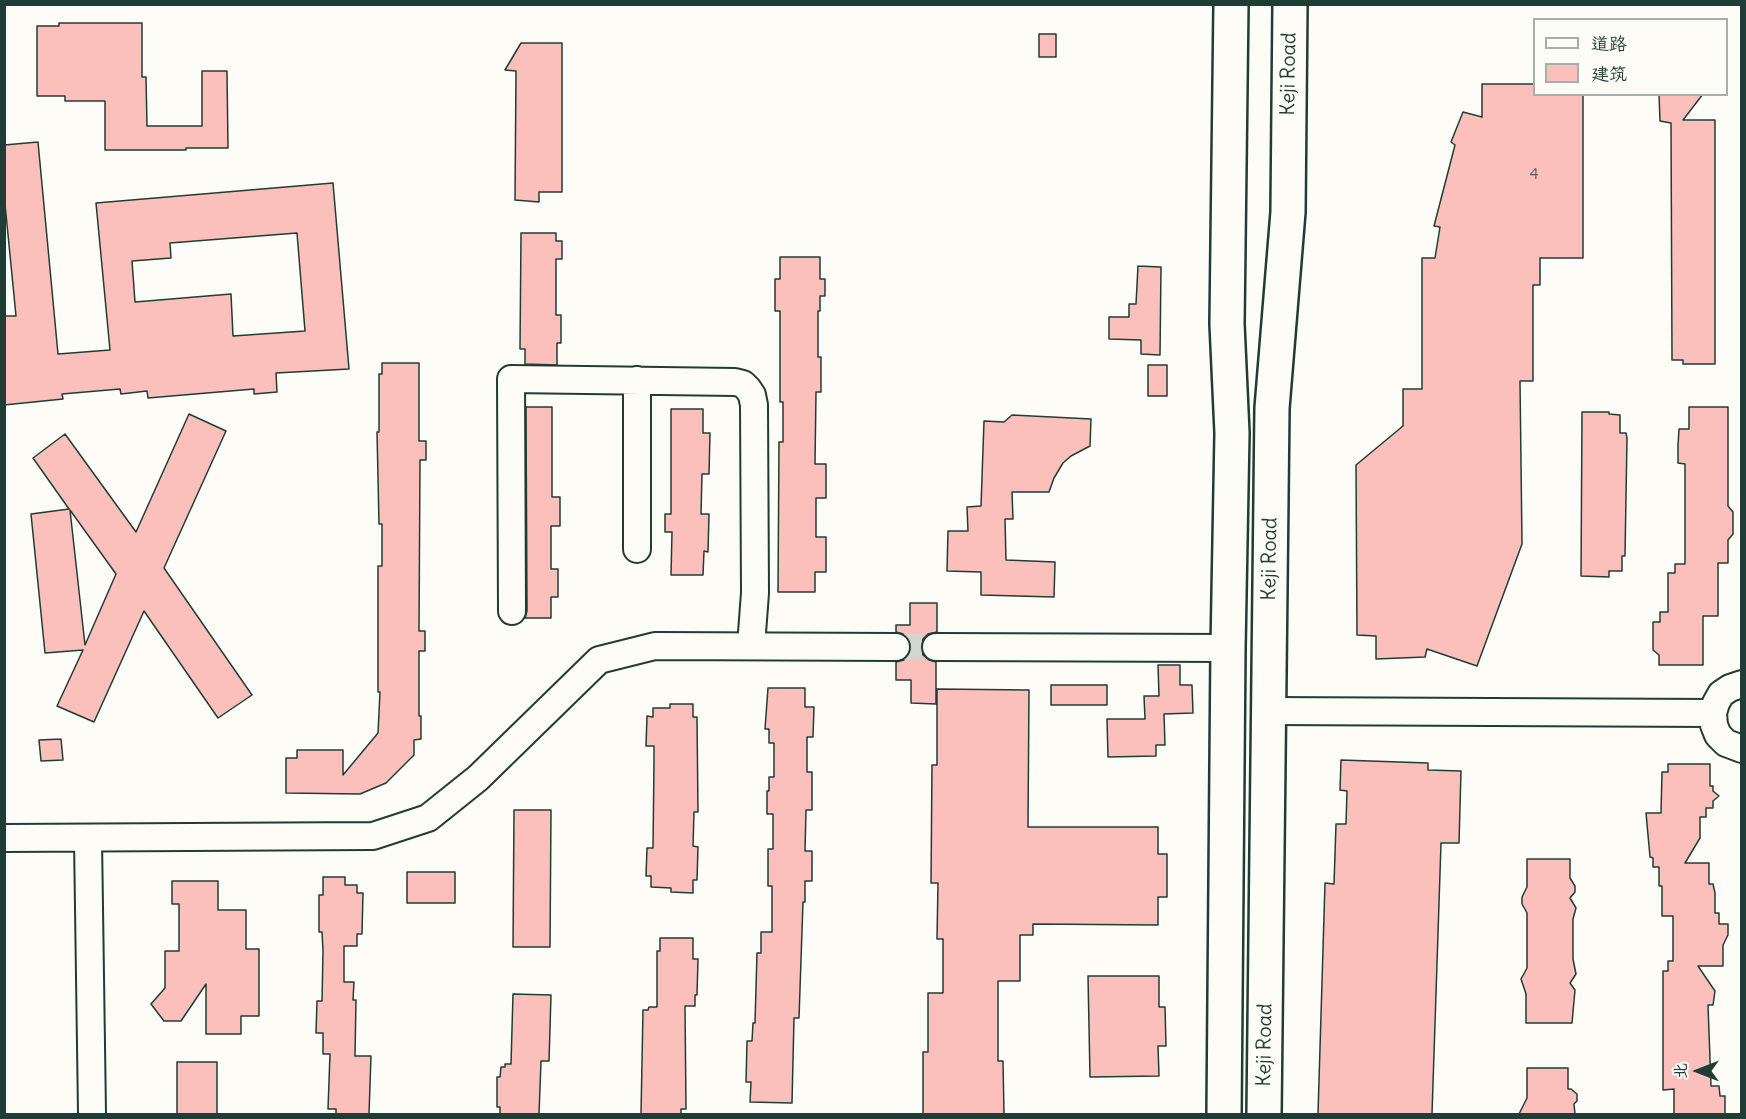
<!DOCTYPE html>
<meta charset="utf-8">
<style>
body{margin:0}
#map{position:relative;width:1746px;height:1119px;overflow:hidden;background:#fdfcf7;font-family:Delius,"LXGW WenKai TC",sans-serif}
canvas{display:block}
.frame{position:absolute;inset:0;border:6px solid #1f3d34;pointer-events:none}
.legend{position:absolute;left:1533px;top:18px;width:195px;height:78px;box-sizing:border-box;background:#fdfcf7;border:2px solid #a4b0a9;margin:0;padding:8px 10px;list-style:none;font-size:18px;color:#1f3d34}
.legend li{display:flex;align-items:center;gap:12px;height:30px}
.legend b{width:30px;border:2px solid #a4b0a9}
.north{position:absolute;left:1668px;top:1041px;width:60px;height:60px;-webkit-text-stroke:4px #fdfcf7;paint-order:stroke;rotate:270deg;font-size:16px;font-weight:700;line-height:24px;text-align:center;color:#1f3d34}
.north::after{content:'';display:block;margin:auto;width:21px;height:27px;background:#1f3d34;clip-path:polygon(50% 0,100% 100%,50% 72%,0 100%)}
</style>
<div id="map">
<canvas width="1746" height="1119"></canvas>
<div class="frame"></div>
<ul class="legend">
<li><b style="height:8px;background:#fdfcf7"></b>道路</li>
<li><b style="height:16px;background:#fcc0bc"></b>建筑</li>
</ul>
<div class="north">北</div>
</div>
<script>
const ctx = document.querySelector('canvas').getContext('2d');
ctx.lineJoin = 'round';
function fillPath(path, color) { ctx.fillStyle = color; ctx.fill(path, 'evenodd'); }
const shape = rows => new Path2D(rows.map(r => 'M' + r).join(''));
function strokePath(path, color, width, dash) { ctx.strokeStyle = color; ctx.lineWidth = width; ctx.lineCap = dash ? 'butt' : 'round'; ctx.setLineDash(dash || []); ctx.stroke(path); }
function drawText(font, color, halo, rows, align = 'center') {
  ctx.font = font + ' Delius,sans-serif'; ctx.lineWidth = 5; ctx.setLineDash([]); ctx.textBaseline = 'middle'; ctx.strokeStyle = halo; ctx.fillStyle = color; for (const [text, x, y, turn = 0] of rows) {
    ctx.save(); ctx.translate(x, y); ctx.rotate((+turn || 0) * Math.PI / 180); ctx.textAlign = isNaN(turn) ? turn : align; if (halo) ctx.strokeText(text, 0, 0); ctx.fillText(text, 0, 0); ctx.restore();
  }
}
const building = shape([
 [59,23,142,23,142,77,146,77,147,126,202,126,202,71,227,71,228,148,186,148,186,150,105,150,105,101,65,101,65,96,37,96,37,26,59,26,59,23],
 [1039,34,1056,34,1056,57,1039,57,1039,34],
 [521,43,562,43,562,192,539,192,539,202,515,200,516,71,505,70,521,43],
 [1482,84,1534,84,1534,94,1583,94,1583,258,1540,258,1540,285,1533,285,1533,381,1520,381,1522,544,1477,666,1427,649,1425,657,1376,659,1376,636,1357,635,1356,465,1403,426,1403,389,1422,389,1422,258,1435,258,1440,227,1434,226,1455,145,1451,142,1463,112,1482,117,1482,84],
 [1659,94,1703,94,1683,120,1715,120,1715,364,1683,364,1683,360,1672,360,1671,123,1660,121,1659,94],
 [38,142,58,354,110,350,96,203,333,183,349,369,276,373,277,392,254,394,254,389,148,398,147,391,121,394,120,389,62,394,63,399,4,405,4,316,16,316,4,194,4,145,38,142],
 [297,233,305,331,233,336,231,294,135,302,132,261,171,258,170,243,297,233],
 [521,233,556,233,556,241,562,241,562,259,556,259,556,315,561,315,561,343,557,343,557,365,525,364,525,349,520,349,521,233],
 [780,257,820,257,820,279,825,279,825,296,820,296,820,311,818,311,818,357,821,357,821,392,816,392,815,464,826,464,826,498,816,498,816,537,826,537,826,572,815,572,815,592,778,592,779,442,783,442,783,402,780,402,780,311,775,311,775,279,780,279,780,257],
 [1138,266,1161,267,1160,355,1141,354,1141,340,1109,339,1109,317,1129,317,1129,304,1136,304,1138,266],
 [382,363,419,363,419,441,426,441,426,460,420,460,419,631,425,631,425,651,419,651,419,716,421,716,421,739,414,740,414,755,386,783,360,794,286,793,286,758,297,758,297,750,343,750,343,775,378,733,380,692,378,692,378,566,382,566,382,524,379,524,377,432,379,432,379,374,382,374,382,363],
 [1148,365,1167,365,1167,396,1148,396,1148,365],
 [526,407,552,407,552,497,560,497,560,526,551,526,551,569,558,569,558,597,551,597,551,618,525,618,527,611,526,407],
 [1689,407,1728,407,1728,506,1733,512,1733,534,1728,540,1728,563,1718,563,1718,616,1703,616,1703,665,1659,665,1659,655,1653,650,1653,622,1660,622,1660,612,1668,612,1668,573,1675,573,1675,564,1685,564,1685,464,1678,463,1678,445,1679,429,1689,429,1689,407],
 [671,409,703,409,703,433,710,433,709,474,702,474,701,514,709,514,708,552,704,551,703,575,671,575,672,532,665,532,665,514,671,514,671,409],
 [1582,412,1609,412,1609,414,1620,415,1620,433,1626,433,1627,438,1625,556,1622,556,1622,571,1609,571,1609,577,1581,576,1582,412],
 [189,414,226,431,164,568,252,695,218,718,144,611,94,722,57,706,83,650,45,653,31,514,69,509,33,458,65,434,136,532,189,414],
 [70,510,116,574,85,645,70,510],
 [1012,415,1091,419,1090,446,1071,456,1063,463,1054,478,1049,492,1012,492,1013,519,1005,519,1006,560,1055,562,1054,597,981,595,981,572,947,571,948,531,968,531,967,507,981,506,984,421,1004,422,1012,415],
 [910,603,937,603,937,632,928,634,923,639,921,646,923,655,929,660,936,662,936,704,911,703,911,680,896,680,896,662,904,660,909,655,911,648,909,639,903,634,896,632,896,625,910,625,910,603],
 [1158,665,1180,665,1180,685,1192,685,1193,713,1164,714,1165,745,1156,745,1156,756,1108,757,1107,719,1145,719,1144,696,1159,696,1158,665],
 [1051,685,1107,685,1107,705,1051,705,1051,685],
 [768,688,805,688,805,707,814,707,813,737,807,737,807,772,812,772,812,810,806,810,805,851,812,851,812,881,805,881,805,902,803,902,799,1018,794,1018,792,1103,750,1102,751,1082,746,1082,747,1041,752,1041,753,1023,755,1023,757,953,761,953,761,932,772,932,772,886,768,886,768,849,773,849,773,814,767,814,767,791,769,791,769,777,774,777,774,743,769,743,769,729,765,729,768,688],
 [937,689,1029,690,1028,827,1158,827,1158,854,1167,854,1167,897,1158,897,1158,925,1033,924,1033,935,1020,935,1020,981,998,981,998,1061,1003,1061,1004,1114,923,1114,923,1052,928,1052,928,993,943,993,943,939,937,939,938,883,931,883,932,765,937,765,937,689],
 [670,704,693,704,693,717,697,717,698,812,694,812,693,846,698,847,697,880,693,880,693,893,671,892,671,888,651,887,651,876,646,876,647,848,653,848,654,761,654,746,646,746,647,716,653,717,653,708,670,708,670,704],
 [61,739,63,760,41,761,39,740,61,739],
 [1341,760,1428,763,1428,770,1461,771,1459,843,1441,843,1432,1114,1318,1114,1325,883,1334,884,1336,824,1346,824,1347,791,1340,790,1341,760],
 [1668,764,1710,764,1710,786,1713,786,1713,791,1719,796,1713,801,1713,808,1706,808,1706,817,1700,817,1700,838,1685,863,1709,863,1709,884,1713,884,1715,893,1715,913,1719,913,1719,924,1728,924,1728,935,1723,945,1723,966,1698,966,1715,991,1713,1005,1708,1005,1711,1086,1719,1086,1720,1096,1725,1096,1725,1114,1674,1114,1674,1089,1663,1090,1663,971,1668,971,1668,961,1673,961,1673,916,1662,916,1662,886,1659,886,1659,867,1653,867,1653,858,1650,857,1646,813,1661,813,1662,772,1668,772,1668,764],
 [514,810,551,810,550,947,513,947,514,810],
 [1527,859,1570,859,1570,878,1575,886,1575,892,1570,898,1576,908,1573,919,1573,959,1576,974,1570,983,1575,990,1572,1023,1526,1023,1526,994,1521,979,1527,968,1527,913,1522,904,1522,897,1527,887,1527,859],
 [407,872,455,872,455,903,407,903,407,872],
 [323,877,345,877,345,885,357,885,357,893,363,893,362,934,357,934,357,946,344,946,344,982,354,982,353,1000,356,1000,355,1056,371,1056,369,1114,336,1114,336,1109,328,1109,330,1054,323,1054,323,1033,316,1033,317,1001,322,1001,323,951,322,932,319,932,319,895,323,895,323,877],
 [172,881,218,881,218,910,246,910,246,949,259,949,259,1016,241,1016,241,1034,206,1034,206,984,181,1021,164,1021,151,1004,165,988,165,951,179,951,179,904,172,904,172,881],
 [660,938,693,938,693,959,698,959,697,995,695,995,695,1006,685,1006,686,1109,681,1109,681,1114,641,1114,643,1010,648,1010,649,1007,657,1007,657,951,660,951,660,938],
 [1088,976,1159,976,1159,1007,1165,1007,1166,1046,1158,1046,1159,1076,1090,1077,1088,976],
 [513,994,551,995,549,1061,541,1061,539,1114,500,1114,500,1107,497,1107,497,1077,500,1077,501,1067,505,1067,505,1064,511,1064,513,994],
 [177,1062,217,1062,217,1114,177,1114,177,1062],
 [1527,1068,1568,1068,1568,1089,1571,1089,1577,1094,1577,1101,1574,1104,1575,1114,1519,1114,1527,1098,1527,1068]
]);
fillPath(building, '#fcc0bc');
strokePath(building, '#1f3d34', 1.5);
strokePath(shape([
 [896,647,936,647]
]), '#d1d6d0', 26, [26, 13]);
const minor = shape([
 [637,380,637,549],
 [512,611,511,379,735,382,743,384,748,389,752,395,754,405,755,593,751,646],
 [936,647,1228,648],
 [1742,684,1730,688,1721,694,1716,703,1713,713,1714,725,1718,735,1726,743,1742,749],
 [1268,711,1713,713],
 [4,838,373,836,428,818,478,778,599,660,655,646,896,647],
 [88,839,92,1114]
]);
const primary = shape([
 [1224,1114,1228,648,1232,433,1227,324,1231,4],
 [1264,1114,1272,408,1288,212,1290,4]
]);
strokePath(minor, '#1f3d34', 30);
strokePath(primary, '#1f3d34', 38);
strokePath(minor, '#fdfcf7', 26);
strokePath(primary, '#fdfcf7', 33);
drawText('16px', '#565e56', null, [
 ["4",1534,174]
]);
drawText('20px', '#1f3d34', '#fdfcf7', [
 ["Keji Road",1289,74,-89],
 ["Keji Road",1270,559,-89],
 ["Keji Road",1265,1045,-89]
]);
</script>
